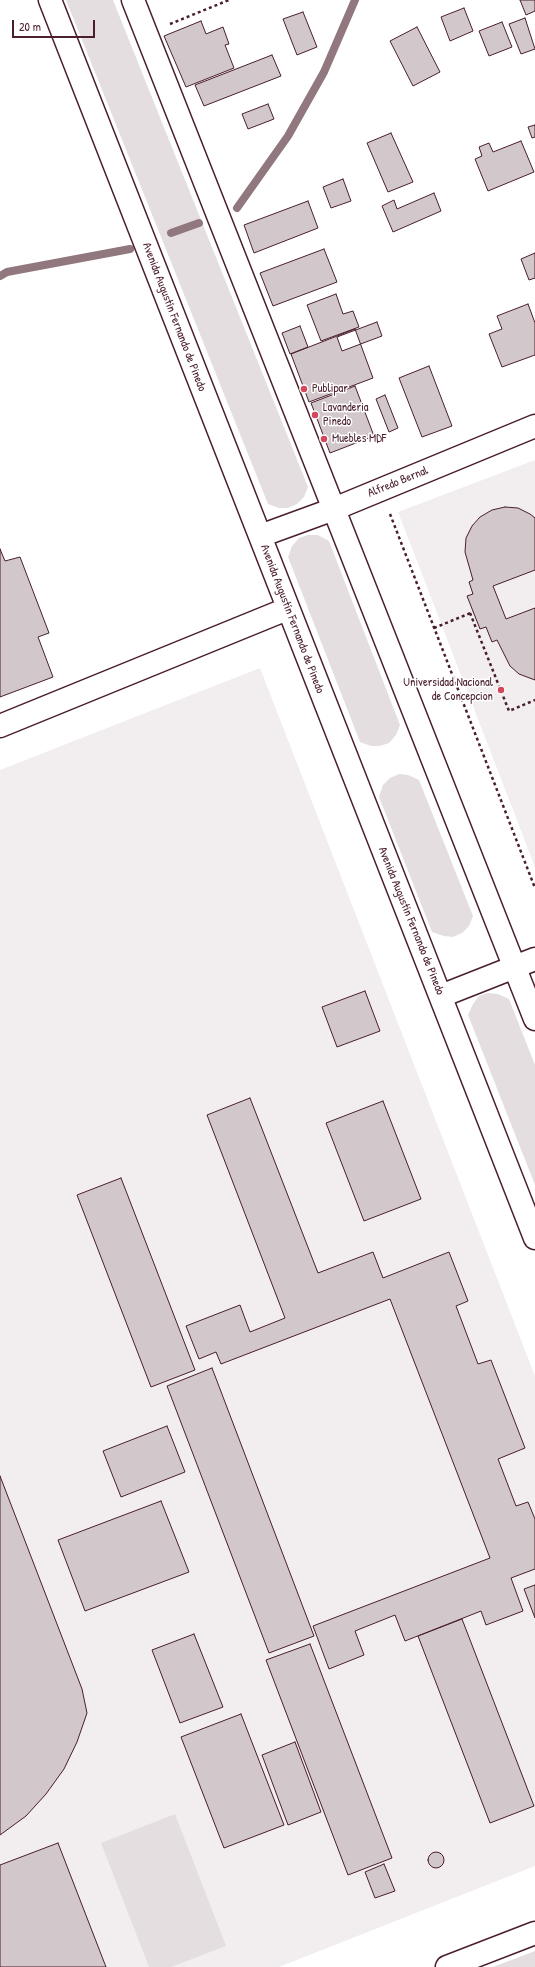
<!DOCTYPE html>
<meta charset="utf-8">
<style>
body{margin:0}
#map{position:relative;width:535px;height:1967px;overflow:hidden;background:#fff;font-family:"Patrick Hand",sans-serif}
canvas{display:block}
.scale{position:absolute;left:12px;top:20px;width:83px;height:18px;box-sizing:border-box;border:2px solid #4a1f2b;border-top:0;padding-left:5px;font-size:12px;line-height:14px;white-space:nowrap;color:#4a1f2b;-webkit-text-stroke:3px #fff;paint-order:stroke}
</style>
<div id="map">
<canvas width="535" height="1967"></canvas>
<div class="scale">20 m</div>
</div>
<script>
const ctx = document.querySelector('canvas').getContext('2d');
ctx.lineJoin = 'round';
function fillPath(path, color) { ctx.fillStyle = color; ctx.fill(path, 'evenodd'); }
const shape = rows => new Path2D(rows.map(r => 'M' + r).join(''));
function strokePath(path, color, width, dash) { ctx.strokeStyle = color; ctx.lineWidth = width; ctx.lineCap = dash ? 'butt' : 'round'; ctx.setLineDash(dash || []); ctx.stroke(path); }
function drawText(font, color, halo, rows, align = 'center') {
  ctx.font = font + ' "Patrick Hand",sans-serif'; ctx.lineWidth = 3; ctx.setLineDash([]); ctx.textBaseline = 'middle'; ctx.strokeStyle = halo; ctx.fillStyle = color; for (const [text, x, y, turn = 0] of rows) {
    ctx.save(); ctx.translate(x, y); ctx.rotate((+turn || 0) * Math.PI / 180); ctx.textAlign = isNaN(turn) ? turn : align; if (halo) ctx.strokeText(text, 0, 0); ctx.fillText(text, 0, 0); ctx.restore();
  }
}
fillPath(shape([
 [535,460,535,867,398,512],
 [260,668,535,1376,535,1866,279,1967,0,1967,0,770]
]), '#f2eeef');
fillPath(shape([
 [66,0,113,0,308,487,304,497,297,504,288,508,279,508,268,504],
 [308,535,318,535,329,541,400,725,396,735,389,743,380,746,371,746,360,742,288,557,292,546,299,538],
 [399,774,408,775,419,780,473,916,469,926,462,933,453,937,444,936,432,932,379,797,383,785,390,778],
 [488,993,498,994,509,999,535,1065,535,1185,468,1015,473,1004,479,996],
 [175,1814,226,1946,171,1967,149,1967,101,1843],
 [535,1951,535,1967,493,1967]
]), '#e5dee0');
strokePath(shape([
 [237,208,288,136,324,72,355,0],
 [171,233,199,223],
 [0,276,7,272,130,249]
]), '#91787e', 8);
const building = shape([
 [520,0,535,0,535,11,526,15,520,0],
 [464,8,473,31,450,41,441,17,464,8],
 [303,12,317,47,297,55,283,19,303,12],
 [525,18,535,49,521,54,509,24,525,18],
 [201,21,206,34,223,27,229,44,225,45,234,68,186,87,164,36,201,21],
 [502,22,512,47,489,56,479,31,502,22],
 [417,27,440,72,413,86,390,41,417,27],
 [272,55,281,76,204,106,195,85,272,55],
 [268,104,274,119,248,129,242,114,268,104],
 [535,125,535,137,532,138,528,127,535,125],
 [391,133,413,182,388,192,367,143,391,133],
 [521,141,534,172,488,191,475,159,482,156,479,147,489,143,493,152,521,141],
 [343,179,351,201,331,208,323,187,343,179],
 [434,193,441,211,393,232,382,206,394,200,397,209,434,193],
 [308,201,318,228,254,253,244,225,308,201],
 [324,249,337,282,273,306,260,273,324,249],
 [535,253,535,278,529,280,521,259,535,253],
 [336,294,343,314,353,311,359,327,321,341,307,305,336,294],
 [528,304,535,323,535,355,502,367,489,334,502,329,497,316,528,304],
 [377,322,382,336,342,351,337,337,377,322],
 [300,326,308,347,290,354,282,333,300,326],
 [355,329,373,378,309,402,291,354,355,329],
 [429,366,452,426,422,437,399,378,429,366],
 [355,386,374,436,330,453,311,403,355,386],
 [385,395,398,428,389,432,376,399,385,395],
 [505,507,518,508,530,514,535,518,535,570,493,586,506,619,535,608,535,680,519,674,510,666,497,640,492,642,486,627,480,629,467,596,473,594,469,582,473,580,465,552,466,538,472,526,480,517,492,510,505,507],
 [0,549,5,561,20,557,49,633,38,637,53,677,0,697,0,549],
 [365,991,380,1031,337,1047,322,1007,365,991],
 [250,1098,318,1273,373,1252,383,1278,449,1252,468,1301,456,1306,478,1364,491,1360,525,1448,498,1459,516,1506,528,1502,535,1519,535,1569,511,1578,523,1611,486,1625,481,1611,405,1641,395,1615,355,1631,364,1655,329,1669,313,1626,490,1558,390,1299,221,1364,216,1352,199,1359,186,1326,240,1305,250,1332,285,1318,207,1115,250,1098],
 [383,1101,421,1199,364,1221,326,1123,383,1101],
 [121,1178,195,1370,151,1387,77,1195,121,1178],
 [212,1368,314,1636,269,1653,167,1386,212,1368],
 [167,1426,185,1472,121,1497,103,1451,167,1426],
 [0,1476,82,1689,87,1713,77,1742,64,1769,46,1794,26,1816,0,1835,0,1476],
 [161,1501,189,1572,85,1611,58,1540,161,1501],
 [535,1585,535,1618,524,1589,535,1585],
 [462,1619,534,1806,490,1823,418,1636,462,1619],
 [194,1634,223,1707,180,1723,152,1650,194,1634],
 [310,1644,392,1858,348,1875,266,1660,310,1644],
 [241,1714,284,1825,224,1848,181,1737,241,1714],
 [295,1742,321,1812,288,1825,262,1755,295,1742],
 [58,1843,106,1967,0,1967,0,1865,58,1843],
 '428 1860a8 8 0 1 1 16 0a8 8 0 1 1-16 0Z',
 [384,1864,395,1891,375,1898,365,1872,384,1864]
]);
fillPath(building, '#d2c7cb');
strokePath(building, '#4a1f2b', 1);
const minor = shape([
 [50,0,535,1238],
 [133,0,535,1019],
 [260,536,334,509,535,426],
 [0,726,287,609],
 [441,996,535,959],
 [447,1967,535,1933]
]);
strokePath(minor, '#4a1f2b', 25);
strokePath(shape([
 [170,24,229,0],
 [390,514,535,888],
 [470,613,509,711,535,700],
 [434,628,473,612]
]), '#4a1f2b', 2.5, [3, 3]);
strokePath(minor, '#fff', 22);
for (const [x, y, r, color] of [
 [304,389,4,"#d1495b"],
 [315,415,4,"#d1495b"],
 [324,439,4,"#d1495b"],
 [501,690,4,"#d1495b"]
]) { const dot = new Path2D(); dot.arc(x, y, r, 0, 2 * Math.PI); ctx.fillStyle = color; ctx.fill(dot); strokePath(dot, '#fff', 1.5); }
drawText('12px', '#4a1f2b', '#fff', [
 ["Avenida Augustín Fernando de Pinedo",174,317,69],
 ["Alfredo Bernal",398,482,-22],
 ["Avenida Augustín Fernando de Pinedo",292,619,69],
 ["Avenida Augustín Fernando de Pinedo",411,921,68]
]);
drawText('12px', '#4a1f2b', '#fff', [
 ["Publipar",312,389],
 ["Lavanderia",323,408],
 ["Pinedo",323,422],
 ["Muebles MDF",332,439],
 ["Universidad Nacional",493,683,"right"],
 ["de Concepcion",493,697,"right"]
], 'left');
</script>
